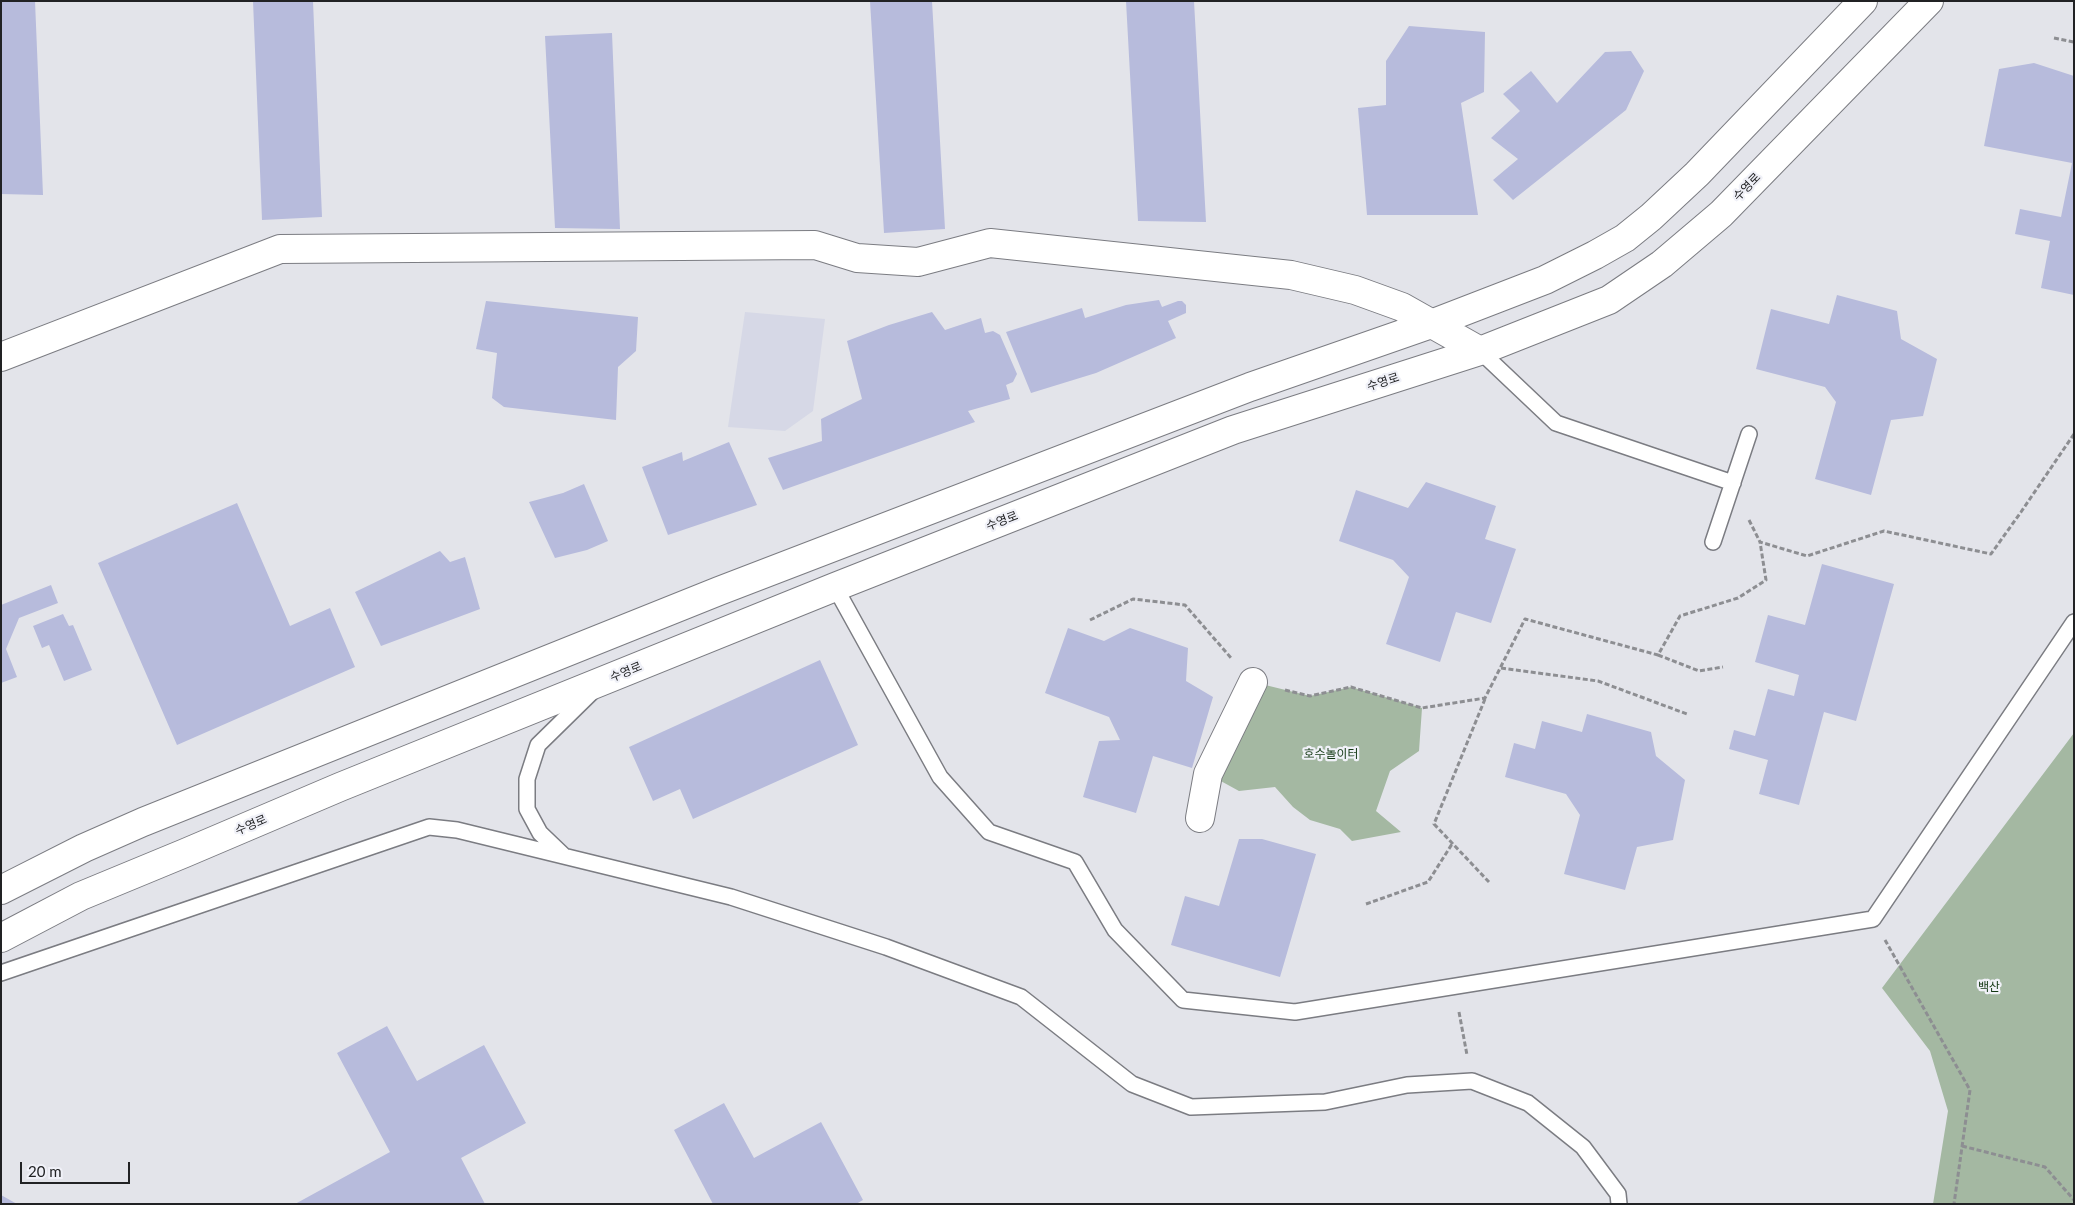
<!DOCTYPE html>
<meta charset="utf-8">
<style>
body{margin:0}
#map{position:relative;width:2075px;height:1205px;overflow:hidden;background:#e3e4ea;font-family:Lato,sans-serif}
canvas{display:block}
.frame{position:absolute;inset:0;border:2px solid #212224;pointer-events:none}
.scale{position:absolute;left:20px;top:1162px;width:110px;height:22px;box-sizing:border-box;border:2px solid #212224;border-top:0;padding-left:6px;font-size:15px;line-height:18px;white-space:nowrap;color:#212224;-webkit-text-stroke:4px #f0f1f8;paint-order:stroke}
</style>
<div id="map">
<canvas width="2075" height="1205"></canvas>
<div class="frame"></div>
<div class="scale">20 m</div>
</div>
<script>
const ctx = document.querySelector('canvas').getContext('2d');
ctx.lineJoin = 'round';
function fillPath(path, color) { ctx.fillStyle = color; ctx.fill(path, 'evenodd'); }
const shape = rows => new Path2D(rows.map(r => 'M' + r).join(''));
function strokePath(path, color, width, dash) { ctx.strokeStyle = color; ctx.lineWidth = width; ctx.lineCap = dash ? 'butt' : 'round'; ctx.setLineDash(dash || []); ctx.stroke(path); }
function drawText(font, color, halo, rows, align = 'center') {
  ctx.font = font + ' Lato,"Noto Sans KR",sans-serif'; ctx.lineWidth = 4.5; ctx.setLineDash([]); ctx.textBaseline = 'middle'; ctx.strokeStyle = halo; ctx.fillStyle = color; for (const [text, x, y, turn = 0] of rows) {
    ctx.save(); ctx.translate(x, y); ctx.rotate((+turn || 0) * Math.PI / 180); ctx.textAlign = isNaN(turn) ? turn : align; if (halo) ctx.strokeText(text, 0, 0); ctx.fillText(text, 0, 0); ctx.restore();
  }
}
fillPath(shape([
 [745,312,825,319,813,411,785,431,728,427]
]), '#d6d8e6');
fillPath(shape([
 [1253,682,1310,696,1351,687,1422,708,1419,751,1390,771,1376,811,1401,832,1352,841,1340,829,1310,820,1293,807,1275,787,1239,791,1208,774],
 [2074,733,2074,1204,1933,1204,1948,1111,1930,1051,1882,988]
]), '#a4b8a2');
fillPath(shape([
 [1,1,35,1,43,195,1,194],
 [253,1,313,1,322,217,262,220],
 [870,1,932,1,945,229,884,233],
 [1126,1,1194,1,1206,222,1138,221],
 [1409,26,1485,32,1484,92,1461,103,1478,215,1367,215,1358,108,1386,105,1386,61],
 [612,33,620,229,555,228,545,36],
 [1631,51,1644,71,1626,110,1513,200,1493,180,1518,159,1491,138,1520,111,1503,94,1531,71,1557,103,1605,52],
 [2034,63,2074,76,2074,295,2041,288,2050,241,2015,234,2020,209,2061,217,2072,163,1984,146,1999,69],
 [1837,295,1897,311,1901,339,1937,359,1923,416,1891,420,1871,495,1815,479,1836,402,1825,387,1756,369,1771,309,1829,324],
 [1159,300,1162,307,1178,301,1182,301,1186,305,1186,313,1168,321,1176,338,1096,373,1031,393,1006,332,1082,308,1085,318,1126,305],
 [486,301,638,317,636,351,618,367,616,420,504,407,492,398,497,353,476,349],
 [932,312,945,330,981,318,985,333,993,331,1000,335,1017,374,1013,382,1006,385,1010,399,968,411,975,422,783,490,768,458,822,441,821,419,862,399,847,341,889,325],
 [729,442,757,505,668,535,642,467,682,452,683,461],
 [1426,482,1496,506,1485,539,1516,549,1491,623,1456,612,1440,662,1386,644,1409,577,1393,560,1339,541,1356,490,1408,508],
 [584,484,608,541,587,550,555,558,529,502,563,493],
 [237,503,290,626,330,608,355,667,177,745,98,563],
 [440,551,450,562,465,557,480,609,381,646,355,592],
 [1822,564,1894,584,1856,721,1824,712,1799,805,1759,794,1768,760,1729,749,1734,730,1755,736,1768,689,1794,696,1799,675,1755,662,1768,615,1805,625],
 [51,585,58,603,19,618,6,649,17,677,1,683,1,605],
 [63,614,69,626,73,625,92,670,64,681,49,645,42,648,33,626],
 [1068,628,1104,641,1130,628,1188,648,1186,681,1213,697,1192,768,1153,756,1136,813,1083,797,1099,741,1120,740,1109,717,1045,693],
 [820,660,858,745,693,819,680,789,653,801,629,747],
 [1587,714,1651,732,1656,756,1685,780,1673,840,1637,847,1625,890,1564,874,1580,815,1566,794,1505,777,1514,743,1535,749,1542,721,1582,732],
 [1239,839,1262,839,1316,854,1280,977,1171,945,1185,896,1219,906],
 [387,1026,417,1081,484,1045,526,1123,461,1158,485,1204,295,1204,390,1152,337,1053],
 [724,1103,754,1158,821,1122,863,1200,856,1204,713,1204,674,1130],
 [1,1195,17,1204,1,1204]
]), '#b7bbdc');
const lane = shape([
 [1480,351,1556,423,1733,483],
 [1713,542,1749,434],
 [835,587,940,777,989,832,1075,862,1115,930,1183,1000,1295,1012,1873,919,2074,622],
 [563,855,540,833,527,809,527,779,538,745,591,693],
 [1,973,429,827,457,830,731,897,886,947,1021,997,1132,1084,1191,1107,1325,1102,1407,1085,1472,1081,1528,1103,1583,1147,1618,1194,1619,1204]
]);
const street = shape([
 [1200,818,1208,774,1253,682]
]);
const secondary = shape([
 [1,357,280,249,815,245,857,258,918,262,990,243,1291,275,1355,290,1402,307,1480,351],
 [1,890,84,848,143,822,719,591,1250,387,1431,324,1545,280,1595,255,1625,238,1651,217,1697,174,1863,1],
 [1,938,81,896,185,853,340,787,835,587,1233,430,1480,351,1609,300,1662,264,1721,214,1929,1]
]);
strokePath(lane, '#7b7c82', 18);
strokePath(street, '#7b7c82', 30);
strokePath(secondary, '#7b7c82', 30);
strokePath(shape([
 [2054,38,2074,42],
 [1749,520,1760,542,1807,556,1884,531,1991,554,2021,512,2074,434],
 [1090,620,1133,599,1185,605,1232,659],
 [1658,655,1699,671,1723,667],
 [1501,668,1598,681,1687,714],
 [1285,690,1310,696,1351,687,1422,708,1485,698,1525,619,1658,655,1680,616,1738,598,1766,580,1760,542],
 [1485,699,1434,824,1489,882],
 [1366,904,1428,882,1452,844],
 [1885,940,1970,1090,1954,1204],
 [1459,1012,1467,1055],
 [1962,1146,2045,1167,2074,1200]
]), '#8d8e92', 3, [5, 2.5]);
strokePath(lane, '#fff', 15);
strokePath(street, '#fff', 28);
strokePath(secondary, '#fff', 28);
drawText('12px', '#212224', '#f0f1f8', [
 ["수영로",1747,187,-46],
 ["수영로",1383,382,-18],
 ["수영로",1002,521,-21],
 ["수영로",626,672,-22],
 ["수영로",251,825,-23]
]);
drawText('12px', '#123712', '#f0f1f8', [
 ["호수놀이터",1331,754],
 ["백산",1989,987]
]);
</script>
